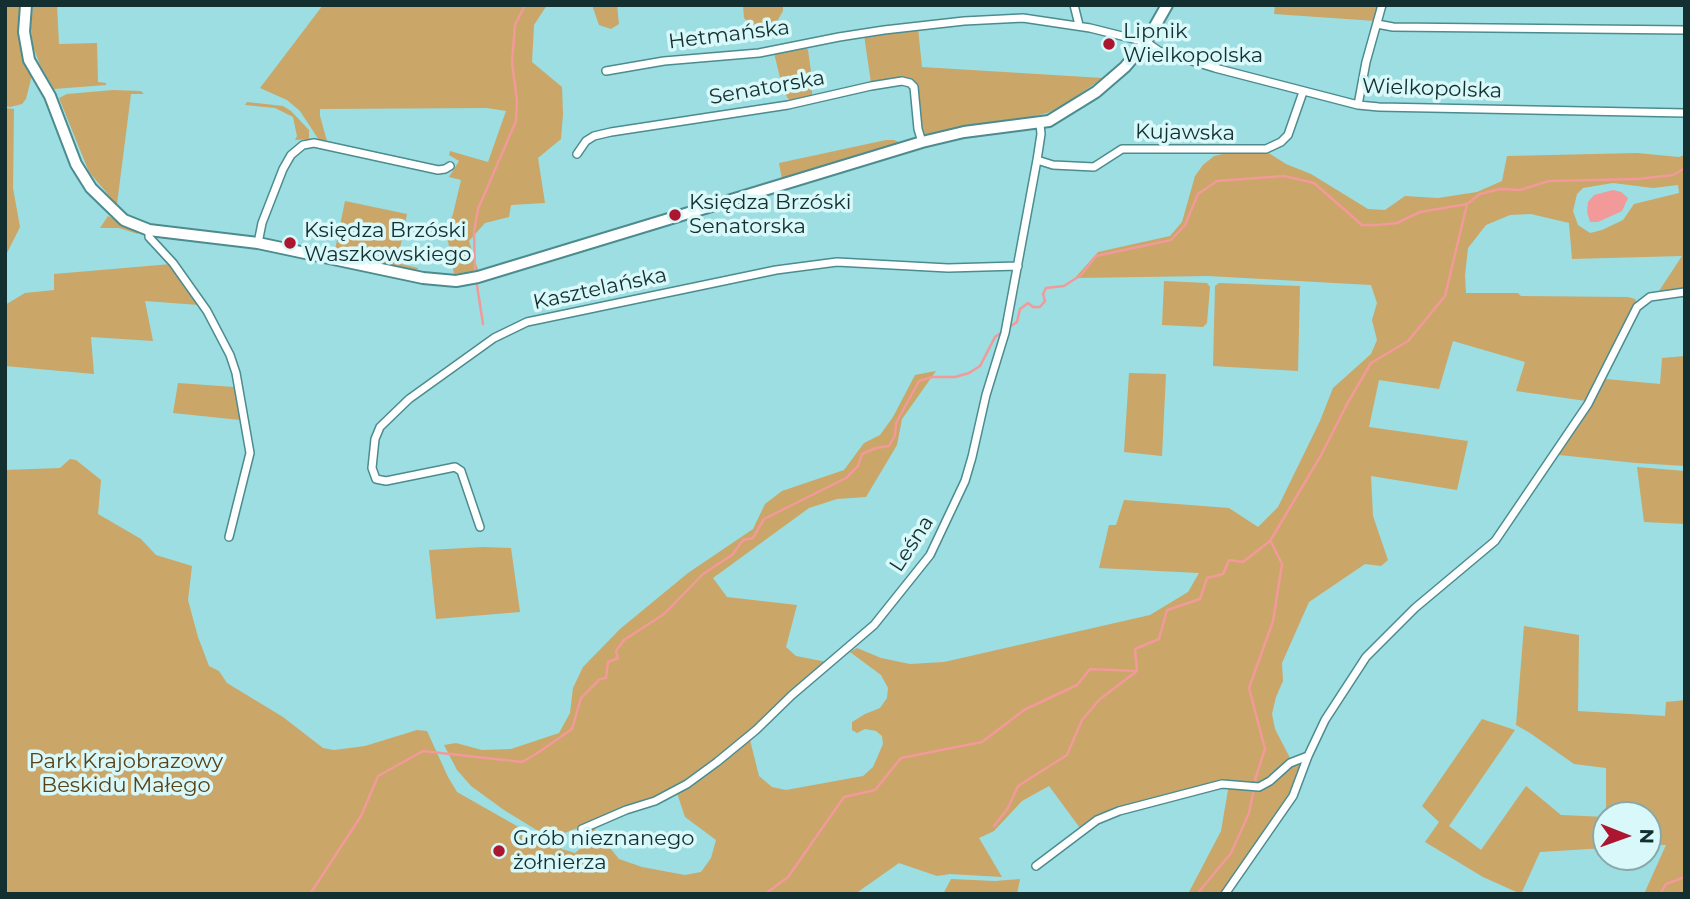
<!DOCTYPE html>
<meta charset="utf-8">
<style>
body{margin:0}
#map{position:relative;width:1690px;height:899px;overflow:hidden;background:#9cdee1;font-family:Montserrat,sans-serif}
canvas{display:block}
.frame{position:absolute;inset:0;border:7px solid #142f30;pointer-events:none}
.north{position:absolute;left:1592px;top:801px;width:70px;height:70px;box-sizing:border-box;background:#d8f8f9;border:2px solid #8aa8a9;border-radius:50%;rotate:91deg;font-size:19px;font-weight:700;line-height:28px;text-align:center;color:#142f30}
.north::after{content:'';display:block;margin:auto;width:24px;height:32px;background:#ac1630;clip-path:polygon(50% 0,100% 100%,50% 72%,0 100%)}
</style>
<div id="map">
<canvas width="1690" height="899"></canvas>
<div class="frame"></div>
<div class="north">N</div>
</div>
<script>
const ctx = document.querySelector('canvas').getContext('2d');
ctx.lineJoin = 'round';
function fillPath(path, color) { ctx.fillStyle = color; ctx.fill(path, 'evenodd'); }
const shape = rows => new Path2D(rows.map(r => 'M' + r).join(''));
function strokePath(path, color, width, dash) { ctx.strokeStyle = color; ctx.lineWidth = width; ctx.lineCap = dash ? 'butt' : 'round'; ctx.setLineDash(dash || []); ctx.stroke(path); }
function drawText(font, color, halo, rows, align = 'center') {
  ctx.font = font + ' Montserrat,sans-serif'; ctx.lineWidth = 7; ctx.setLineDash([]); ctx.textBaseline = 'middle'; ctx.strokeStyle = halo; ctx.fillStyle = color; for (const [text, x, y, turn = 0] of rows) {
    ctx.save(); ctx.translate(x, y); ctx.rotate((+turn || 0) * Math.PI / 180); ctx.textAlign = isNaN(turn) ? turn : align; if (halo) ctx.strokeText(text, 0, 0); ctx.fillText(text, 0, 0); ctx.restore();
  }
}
fillPath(shape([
 [5,5,21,5,20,43,23,56,32,75,26,99,22,104,10,107,5,106],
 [33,5,57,5,59,44,97,43,98,82,106,83,106,85,54,89,40,65,33,46,31,28],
 [323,5,547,5,534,25,532,62,562,87,563,114,561,139,538,158,545,203,511,205,509,217,485,223,469,241,478,270,454,274,446,230,453,214,461,180,449,177,459,161,449,155,450,151,488,162,506,111,487,108,320,109,320,116,327,141,319,140,300,111,287,100,260,88],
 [592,5,617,5,619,24,611,29,599,25],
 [743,5,783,5,783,11,776,23,751,25,744,18],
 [1275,5,1379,5,1375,21,1274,14],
 [918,28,922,67,1103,78,1062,106,1047,113,1018,120,966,125,922,136,913,81,908,79,871,83,864,35],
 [804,46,808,50,812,79,812,96,790,102,783,90,774,53],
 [113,90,141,91,144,94,131,94,117,204,119,207,89,172,59,98,67,94],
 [247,102,283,106,291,111,309,130,309,139,295,140,297,136,293,117,275,108,245,105],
 [5,108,14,109,13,188,20,227,5,257],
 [886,140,894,140,901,143,782,179,779,163],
 [1267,152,1286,164,1311,174,1368,209,1385,210,1405,196,1438,198,1477,192,1502,181,1507,156,1637,153,1679,157,1685,155,1685,288,1659,291,1682,256,1572,259,1569,223,1531,214,1510,215,1486,225,1468,248,1465,275,1466,293,1518,293,1521,296,1628,297,1635,299,1636,302,1599,381,1586,401,1516,391,1525,362,1453,341,1439,389,1379,380,1369,427,1468,441,1457,490,1371,476,1373,516,1388,560,1381,566,1365,564,1309,602,1282,663,1283,681,1276,697,1272,714,1275,729,1290,758,1261,783,1225,780,1096,818,1080,828,1049,786,1022,801,994,831,979,838,1002,877,950,874,937,876,899,863,855,894,5,894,5,470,60,468,70,459,76,460,101,480,98,514,141,539,156,555,192,566,188,600,198,637,209,666,219,671,227,683,283,717,323,748,334,750,365,746,417,730,427,731,448,777,457,792,545,842,556,843,562,849,575,853,582,847,584,831,593,827,619,859,642,867,685,875,701,872,711,858,716,840,685,817,677,793,720,765,750,740,759,776,772,787,786,790,863,776,873,767,883,744,882,736,876,731,865,729,857,733,852,730,852,722,865,714,880,708,887,698,888,688,881,675,850,652,857,648,881,658,910,664,944,662,1150,615,1188,592,1199,573,1099,568,1109,525,1116,525,1124,500,1229,508,1258,527,1278,507,1320,421,1333,388,1371,354,1377,340,1372,320,1377,303,1371,285,1208,276,1075,278,1098,252,1170,236,1182,222,1195,176,1203,165,1214,156,1227,153],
 [1613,183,1653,188,1678,185,1679,193,1634,204,1623,220,1602,230,1590,233,1578,225,1573,211,1577,194,1583,188],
 [345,201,407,214,397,263,418,268,417,271,337,254,335,250],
 [108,216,138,232,138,234,119,228,100,228],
 [171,264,199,305,145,301,153,341,91,337,94,374,5,366,5,305,25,293,54,290,54,274],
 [1164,281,1207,283,1210,287,1207,323,1203,327,1162,325],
 [1219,283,1300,286,1298,371,1213,366,1215,286],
 [1685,356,1685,466,1636,463,1559,455,1606,379,1660,384,1662,358],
 [936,371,902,419,897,445,866,497,837,499,809,508,713,578,727,597,797,605,786,647,796,656,827,662,754,728,686,781,653,799,554,837,543,834,504,810,471,786,457,770,444,745,456,743,482,750,511,749,559,733,570,713,573,688,583,667,620,629,688,573,753,529,765,504,782,491,844,470,864,443,880,435,893,417,915,375],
 [1129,373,1166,374,1162,456,1124,452],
 [178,383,234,387,240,420,173,413],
 [1637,467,1685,471,1685,524,1644,522],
 [483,547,511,548,520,612,436,619,429,550],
 [1524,626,1579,635,1578,711,1665,716,1666,702,1685,700,1685,894,1644,894,1666,845,1648,845,1648,815,1606,815,1606,768,1574,764,1530,733,1516,725],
 [1482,719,1515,730,1449,826,1481,850,1526,786,1561,815,1606,817,1606,848,1540,852,1521,894,1483,877,1425,842,1439,822,1422,806],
 [1297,764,1301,767,1289,794,1271,824,1221,894,1188,894,1221,831,1229,784,1260,790,1266,788,1290,766],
 [951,879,995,881,1020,879,1017,894,943,894]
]), '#caa669');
fillPath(shape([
 [1613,190,1621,192,1628,198,1622,211,1598,222,1590,222,1587,212,1588,202,1594,195]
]), '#f29999');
strokePath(shape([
 [5,78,5,91],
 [475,273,474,232,478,209,516,121,517,101,512,62,515,25,525,5],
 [476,279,483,324],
 [1008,328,1017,322,1020,309,1028,303,1033,307,1040,307,1045,301,1043,294,1046,288,1064,286,1081,275,1096,256,1171,240,1185,225,1198,194,1217,181,1284,176,1314,183,1362,225,1377,225,1397,223,1420,212,1467,204,1480,194,1500,189,1520,190,1549,181,1638,179,1673,175,1685,168],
 [1255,780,1265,749,1249,688,1273,621,1282,564,1271,542],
 [994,826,1008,808,1018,786,1067,755,1082,720,1100,699,1137,671,1135,649,1159,639,1167,610,1200,599,1207,578,1223,574,1229,560,1243,562,1270,541,1320,457,1347,404,1371,363,1408,341,1445,296,1467,204],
 [310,894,361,816,378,776,423,751,522,762,536,754,572,729,581,698,600,679,606,678,608,662,618,658,616,651,624,640,664,614,703,574,732,555,743,540,753,538,764,519,846,478,858,466,862,454,876,448,889,446,895,435,896,423,919,381,932,377,955,377,969,373,980,366,995,337,1002,332],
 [765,894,788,877,844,797,875,790,901,758,982,742,1024,710,1077,685,1090,669,1135,671],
 [1197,894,1231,853,1249,813,1253,793],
 [1660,894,1666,884,1685,877]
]), '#f29999', 2.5);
const street = shape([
 [1074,5,1079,25],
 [1377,24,1393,27,1685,30],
 [606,71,664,61,759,53,839,37,884,30,964,21,1023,18,1090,28,1146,42,1159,51,1215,68,1358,105,1379,107,1685,113],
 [1358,105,1366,62,1382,5],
 [577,154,586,141,594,136,611,132,788,105,871,86,902,81,910,83,914,87,918,129,922,142],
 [1037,160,1053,165,1094,167,1122,149,1266,149,1281,142,1288,135,1303,92],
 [149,230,149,237,173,263,207,311,230,355,236,373,250,453,229,537],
 [258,243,262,223,283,169,291,155,303,145,314,143,438,170,445,169,450,166],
 [480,527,461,471,455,467,386,481,376,479,372,468,375,439,380,427,409,399,494,338,527,322,776,270,837,262,948,268,1018,266],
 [582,829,626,810,655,801,687,784,717,762,756,730,792,695,874,625,930,555,965,481,972,457,986,395,1005,333,1037,160,1041,134,1040,124],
 [1036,866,1097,820,1119,811,1222,784,1259,787,1270,781,1290,763,1308,756],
 [1225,894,1293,796,1308,756,1325,720,1366,657,1415,608,1495,541,1588,404,1637,307,1650,297,1685,292]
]);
const secondary = shape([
 [26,5,24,32,29,60,50,96,76,164,91,188,124,220,149,230,258,243,423,278,456,281,478,277,922,142,964,132,1049,121,1096,92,1125,67,1146,42,1167,5]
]);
strokePath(street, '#4c8c8f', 10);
strokePath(secondary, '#4c8c8f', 14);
strokePath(street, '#fff', 7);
strokePath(secondary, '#fff', 10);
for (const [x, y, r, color] of [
 [1109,44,7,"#ac1630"],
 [675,215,7,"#ac1630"],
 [290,243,7,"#ac1630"],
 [499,851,7,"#ac1630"]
]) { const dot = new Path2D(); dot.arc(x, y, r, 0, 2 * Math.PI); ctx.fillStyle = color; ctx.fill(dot); strokePath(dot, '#d8f8f9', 2.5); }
drawText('21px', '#142f30', '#d8f8f9', [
 ["Lipnik",1123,32],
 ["Wielkopolska",1123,56],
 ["Księdza Brzóski",689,203],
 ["Senatorska",689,227],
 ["Księdza Brzóski",304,231],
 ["Waszkowskiego",304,255],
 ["Grób nieznanego",513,839],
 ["żołnierza",513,863]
], 'left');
drawText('21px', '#142f30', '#d8f8f9', [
 ["Hetmańska",729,35,-7],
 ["Senatorska",767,88,-10],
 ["Wielkopolska",1432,89,2],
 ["Kujawska",1185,133,1],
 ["Kasztelańska",600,289,-12],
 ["Leśna",912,544,-57]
]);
drawText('21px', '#594218', '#d8f8f9', [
 ["Park Krajobrazowy",126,762],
 ["Beskidu Małego",126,786]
]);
</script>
